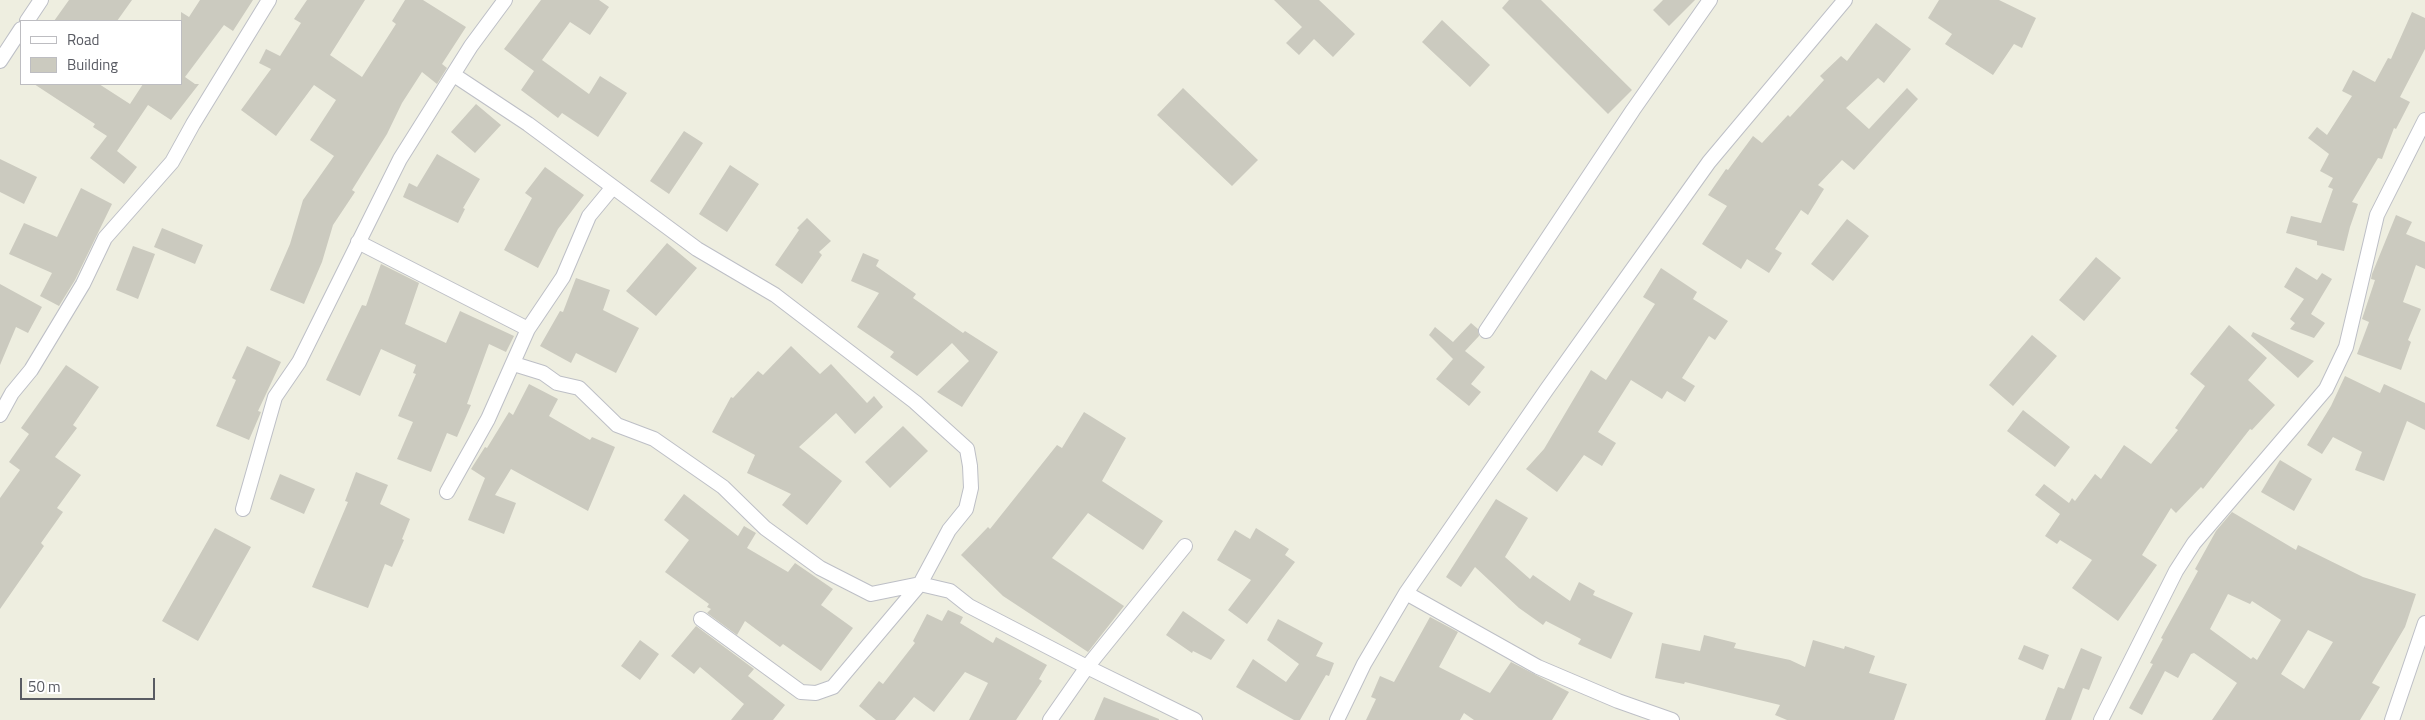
<!DOCTYPE html>
<style>
body{margin:0}
#map{position:relative;width:2425px;height:720px;overflow:hidden;background:#eeeee0;font-family:"Titillium Web",sans-serif}
canvas{display:block}
.legend{position:absolute;left:20px;top:20px;width:162px;height:65px;box-sizing:border-box;background:#fff;border:1px solid #bdbdc1;margin:0;padding:6px 9px;list-style:none;font-size:15px;color:#595b63}
.legend li{display:flex;align-items:center;gap:10px;height:25px}
.legend b{width:25px;border:1px solid #bdbdc1}
.scale{position:absolute;left:20px;top:678px;width:135px;height:22px;box-sizing:border-box;border:2px solid #595b63;border-top:0;padding-left:6px;font-size:15px;line-height:18px;white-space:nowrap;color:#595b63;-webkit-text-stroke:4px #fff;paint-order:stroke}
</style>
<div id="map">
<canvas width="2425" height="720"></canvas>
<ul class="legend">
<li><b style="height:6px;background:#fff"></b>Road</li>
<li><b style="height:14px;background:#cbcabf"></b>Building</li>
</ul>
<div class="scale">50 m</div>
</div>
<script>
const ctx = document.querySelector('canvas').getContext('2d');
ctx.lineJoin = 'round';
function fillPath(path, color) { ctx.fillStyle = color; ctx.fill(path, 'evenodd'); }
const shape = rows => new Path2D(rows.map(r => 'M' + r).join(''));
function strokePath(path, color, width, dash) { ctx.strokeStyle = color; ctx.lineWidth = width; ctx.lineCap = dash ? 'butt' : 'round'; ctx.setLineDash(dash || []); ctx.stroke(path); }
fillPath(shape([
 [69,0,132,0,117,21,54,21],
 [200,0,253,0,233,31,224,25,185,77,195,84,199,84,171,120,148,105,117,151,137,167,124,184,90,158,107,136,93,127,95,124,34,84,99,84,130,104,143,84,181,84,181,12,189,17],
 [307,0,365,0,330,55,362,77,396,24,392,21,405,0,423,0,466,27,442,64,447,68,437,84,422,72,402,103,387,134,352,190,355,192,333,225,322,262,304,304,270,290,290,244,303,200,334,156,310,140,336,100,314,85,276,136,241,110,271,69,259,63,266,49,280,56,301,23,294,19],
 [541,0,599,0,609,7,590,35,570,22,542,60,589,94,600,76,627,93,598,137,562,113,558,118,521,90,534,71,504,49],
 [1274,0,1319,0,1355,34,1333,57,1314,39,1299,55,1286,43,1302,27],
 [1509,0,1541,0,1632,90,1608,114,1502,8],
 [1663,0,1695,0,1669,26,1653,10],
 [1939,0,1999,0,2036,18,2022,48,2014,44,1993,75,1945,44,1952,34,1928,18],
 [2412,12,2425,18,2425,49,2400,97,2410,102,2396,129,2394,128,2382,159,2378,158,2352,202,2358,204,2350,227,2344,251,2317,245,2317,241,2286,233,2291,216,2321,223,2333,189,2328,187,2333,178,2320,171,2329,154,2308,138,2317,127,2327,135,2352,96,2342,91,2353,70,2375,82,2388,58,2391,59],
 [1442,20,1490,65,1470,87,1422,42],
 [1876,23,1911,49,1884,83,1878,78,1846,108,1869,129,1907,88,1918,99,1854,170,1842,160,1818,185,1824,189,1808,215,1801,210,1775,249,1782,253,1769,273,1747,259,1741,269,1702,244,1727,206,1708,195,1726,169,1728,170,1753,136,1762,143,1788,115,1790,117,1824,80,1820,76,1841,56,1847,61],
 [1183,88,1258,160,1232,186,1157,115],
 [476,104,501,125,475,153,451,132],
 [684,131,703,143,669,194,650,181],
 [437,154,480,179,463,208,465,209,458,223,403,197,409,183,417,187],
 [0,159,37,177,24,204,0,192],
 [730,165,759,184,727,232,699,214],
 [545,167,584,195,558,229,538,268,504,250,532,198,525,193],
 [81,188,112,204,75,280,59,306,40,296,52,273,9,254,24,223,57,237],
 [2396,215,2412,222,2406,234,2425,242,2425,269,2416,265,2403,302,2421,309,2408,340,2411,342,2401,370,2357,354,2369,322,2362,319,2375,280,2371,279,2372,274],
 [807,218,831,241,819,252,822,255,802,284,775,265,799,230,797,228],
 [1847,219,1869,236,1833,281,1811,264],
 [162,228,203,245,195,264,154,247],
 [667,243,697,268,656,316,626,291],
 [133,246,155,254,138,299,116,290],
 [863,253,879,260,876,266,916,294,913,298,963,333,965,331,998,352,962,407,937,392,969,361,952,343,917,376,890,357,894,352,857,327,879,293,851,281],
 [2096,257,2121,278,2084,321,2059,300],
 [381,264,419,283,405,324,446,343,460,311,514,336,506,352,489,344,467,404,471,405,457,437,447,433,431,472,397,459,413,422,398,416,416,374,413,373,416,365,381,349,360,396,326,380,362,305,366,306],
 [2296,267,2317,280,2322,273,2332,279,2311,314,2325,323,2314,338,2290,329,2295,323,2290,319,2304,299,2284,287],
 [1661,268,1697,292,1693,299,1728,321,1715,340,1709,336,1682,378,1695,386,1685,402,1667,391,1662,399,1631,380,1598,432,1616,443,1602,466,1584,455,1557,492,1526,469,1544,449,1591,370,1606,380,1655,304,1643,297],
 [576,278,610,290,603,310,639,328,616,373,576,353,571,363,540,346,560,311,563,312],
 [0,284,42,307,28,333,16,327,0,365],
 [1471,323,1478,329,1479,336,1465,351,1485,367,1471,384,1481,392,1469,406,1436,379,1453,359,1429,335,1435,327,1453,342],
 [2229,325,2267,358,2248,380,2275,405,2252,430,2250,429,2203,489,2201,487,2176,513,2171,508,2142,555,2157,565,2118,621,2072,588,2092,560,2060,540,2057,544,2045,536,2060,514,2035,495,2044,484,2069,503,2072,498,2075,501,2095,474,2101,479,2124,445,2151,464,2178,430,2175,428,2205,386,2190,374],
 [2253,332,2314,361,2298,378,2251,336],
 [2032,335,2057,356,2013,406,1989,385],
 [247,346,281,362,258,411,261,412,249,440,216,426,236,380,232,378],
 [791,346,820,374,831,364,867,403,874,396,883,407,855,434,836,413,799,447,842,481,807,525,782,505,791,494,747,473,755,455,712,432,731,397,733,398,758,371,763,375],
 [66,365,99,387,73,425,77,428,55,457,81,475,57,508,63,512,41,543,44,546,0,609,0,498,20,470,9,462,29,434,21,428],
 [2345,376,2380,393,2384,384,2425,403,2425,430,2407,421,2384,481,2355,470,2362,452,2333,437,2322,454,2307,445,2331,406],
 [529,384,558,399,549,416,590,440,592,437,615,447,588,511,511,469,495,495,516,503,504,534,468,520,485,478,471,469,485,447,487,448,509,412,513,415],
 [2023,410,2070,447,2055,467,2007,431],
 [1084,412,1126,438,1102,481,1163,521,1143,550,1088,513,1052,558,1124,606,1088,652,1003,596,961,555,988,527,990,529,1057,445,1062,448],
 [903,426,928,451,890,488,865,462],
 [2280,460,2312,479,2294,511,2261,492],
 [356,472,388,485,380,504,410,519,402,539,404,540,392,567,385,564,368,608,312,587,348,502,345,501],
 [280,474,315,489,304,514,270,499],
 [684,494,738,536,744,526,756,533,747,548,788,572,795,563,833,589,821,605,853,628,821,671,783,644,780,647,745,621,737,635,707,613,711,609,707,607,709,604,665,572,689,540,664,520],
 [1496,499,1528,518,1505,557,1530,579,1533,575,1570,601,1579,582,1595,591,1593,595,1633,613,1611,659,1578,644,1581,639,1546,621,1543,625,1519,608,1475,567,1461,587,1446,577],
 [2232,512,2296,550,2298,545,2363,577,2416,594,2405,627,2372,683,2380,687,2360,720,2212,720,2237,683,2194,653,2191,654,2178,678,2165,671,2142,715,2129,708,2153,664,2150,663,2163,639,2161,638,2198,571,2195,569,2216,531],
 [2228,594,2250,604,2252,601,2281,620,2257,660,2253,657,2251,659,2210,629],
 [2308,630,2333,642,2304,689,2281,674],
 [215,528,251,547,198,641,162,621],
 [1256,528,1289,549,1285,555,1295,562,1247,624,1228,610,1251,580,1217,560,1235,530,1250,539],
 [948,610,963,617,960,623,993,643,996,637,1047,665,1039,679,1042,681,1016,720,969,720,988,683,965,672,934,712,914,697,895,720,876,720,859,706,879,681,883,684,915,643,913,641,927,614,942,621],
 [1183,611,1225,640,1211,660,1193,651,1192,653,1166,635],
 [1430,617,1458,632,1439,667,1490,693,1511,662,1569,692,1552,720,1474,720,1464,713,1460,720,1366,720,1376,699,1371,697,1380,676,1394,682],
 [1278,619,1323,643,1316,656,1334,663,1329,676,1326,675,1300,720,1294,720,1236,687,1253,659,1286,682,1299,664,1267,640],
 [696,626,754,669,748,676,785,705,773,720,731,720,744,704,700,667,694,674,671,656],
 [1704,635,1736,643,1734,648,1790,660,1805,667,1813,640,1844,649,1845,646,1875,656,1869,673,1907,684,1894,720,1787,720,1775,715,1780,705,1685,682,1684,684,1655,678,1662,643,1700,651],
 [640,640,659,654,640,680,621,666],
 [2024,645,2049,655,2043,670,2018,659],
 [2081,648,2102,657,2089,690,2083,688,2071,720,2045,720,2058,687,2064,689],
 [1104,697,1159,719,1159,720,1094,720]
]), '#cbcabf');
const street = shape([
 [27,21,41,0],
 [0,61,21,29],
 [454,75,528,124,697,249,775,295,915,402,967,449,970,466,971,488,966,509,949,530,920,584,833,687,816,693,801,692,701,619],
 [358,242,528,329],
 [1486,331,1633,110,1710,0],
 [514,364,543,373,557,383,579,388,617,425,654,439,723,487,765,528,820,568,871,594,920,584,950,591,969,606,1087,667,1195,720],
 [0,415,12,393,31,370,83,284,105,238,172,162,193,124,269,0],
 [447,492,488,419,528,329,563,277,589,216,613,187],
 [243,509,275,397,299,362,400,159,471,46,505,0],
 [1406,593,1538,667,1618,701,1672,720],
 [1050,720,1087,667,1185,546],
 [1337,720,1364,664,1406,593,1547,389,1709,162,1845,0],
 [2101,720,2176,571,2194,543,2326,389,2346,347,2377,215,2425,120],
 [2392,720,2425,623]
]);
strokePath(street, '#bdbfc6', 16);
strokePath(street, '#fff', 14);
</script>
